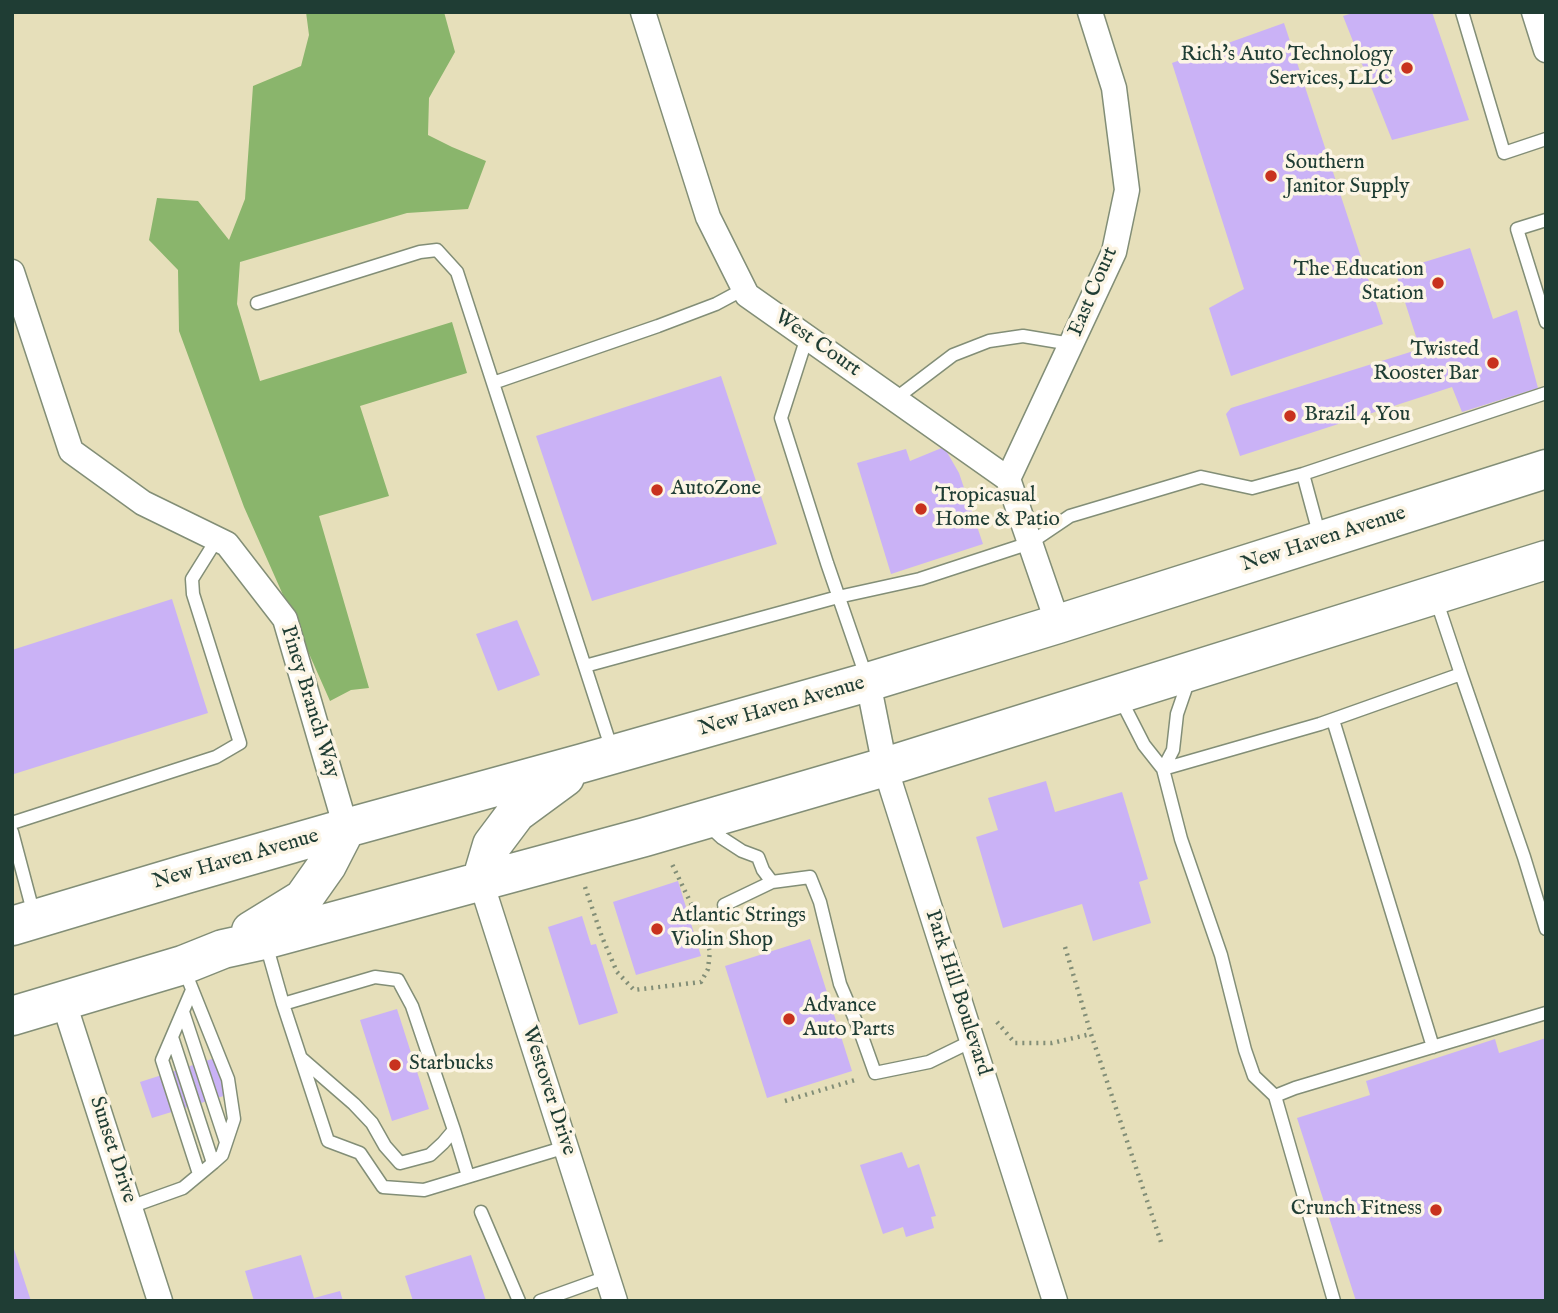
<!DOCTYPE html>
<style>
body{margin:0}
#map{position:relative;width:1558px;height:1313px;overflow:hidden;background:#e6dfba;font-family:"IM FELL English",serif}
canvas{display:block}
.frame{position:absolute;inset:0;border:14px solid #1f3d34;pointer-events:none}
</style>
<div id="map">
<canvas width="1558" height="1313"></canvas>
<div class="frame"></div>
</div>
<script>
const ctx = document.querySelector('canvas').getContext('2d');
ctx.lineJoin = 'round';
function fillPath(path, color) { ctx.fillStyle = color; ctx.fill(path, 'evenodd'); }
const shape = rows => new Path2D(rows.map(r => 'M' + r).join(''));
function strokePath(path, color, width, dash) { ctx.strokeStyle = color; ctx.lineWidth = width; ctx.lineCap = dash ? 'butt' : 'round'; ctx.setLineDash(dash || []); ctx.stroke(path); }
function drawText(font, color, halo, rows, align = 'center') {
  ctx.font = font + ' "IM FELL English",serif'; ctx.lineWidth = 7; ctx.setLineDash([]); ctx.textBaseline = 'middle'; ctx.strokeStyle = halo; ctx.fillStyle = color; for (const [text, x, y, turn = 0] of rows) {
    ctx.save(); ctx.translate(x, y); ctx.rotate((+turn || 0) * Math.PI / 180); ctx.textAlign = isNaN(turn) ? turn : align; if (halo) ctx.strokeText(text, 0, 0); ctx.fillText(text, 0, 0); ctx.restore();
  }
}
fillPath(shape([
 [306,12,444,12,455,52,429,98,428,135,452,147,486,161,468,209,407,213,240,262,237,304,260,381,452,322,467,373,360,406,389,496,319,516,369,688,351,690,330,701,244,507,179,331,178,270,149,240,157,198,198,201,229,240,245,199,253,86,301,66,309,35]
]), '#8ab56c');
fillPath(shape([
 [1356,12,1432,12,1469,120,1392,140,1343,16],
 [1284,23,1383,324,1231,376,1209,308,1244,289,1172,63],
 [1470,248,1493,319,1517,310,1538,388,1462,412,1452,387,1240,456,1226,414,1231,408,1420,349,1395,271],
 [721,376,777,544,592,601,536,436],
 [944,447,959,473,983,544,891,574,857,463,906,449,910,461],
 [172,599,208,713,14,774,12,770,12,650],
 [517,620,540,675,498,691,476,634],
 [1046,781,1055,812,1122,792,1148,879,1139,882,1151,923,1093,941,1082,904,1003,928,976,837,998,830,988,798],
 [678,881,701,956,636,975,613,902],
 [582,916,591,945,596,944,618,1013,579,1025,548,927],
 [810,939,852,1071,767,1098,725,966],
 [397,1009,429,1109,392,1121,360,1020],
 [1546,1038,1546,1301,1356,1301,1297,1118,1370,1095,1366,1081,1495,1039,1499,1053],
 [215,1058,227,1095,152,1118,140,1082],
 [902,1152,908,1168,919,1164,936,1216,931,1217,934,1228,906,1237,903,1227,883,1234,860,1165],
 [12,1246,13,1246,31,1301,12,1301],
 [301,1255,314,1298,340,1291,343,1301,254,1301,245,1271],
 [471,1255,486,1301,413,1301,405,1276]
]), '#cab2f6');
const service = shape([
 [1462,12,1504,153,1546,139],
 [1546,220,1517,229,1546,322],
 [257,303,420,252,437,250,457,272,612,750],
 [807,337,781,418,827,563,867,679],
 [493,383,658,326,716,304,744,289],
 [895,399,953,355,989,341,1023,336,1071,344],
 [1303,474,1320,537],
 [1436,599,1461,674,1320,724,1163,769,1181,839,1221,955,1245,1050,1254,1076,1275,1096,1295,1088,1546,1013],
 [585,666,838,597,920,579,1030,543,1070,516,1201,477,1252,488,1303,474,1546,393],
 [1461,674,1524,857,1546,929],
 [1120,698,1144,745,1163,769,1173,750,1177,714,1189,679],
 [1333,720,1433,1047],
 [12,823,216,757,240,743,193,594,192,579,217,539],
 [709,826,722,838,742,851,758,857,763,870,772,882],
 [12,832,34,915],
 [724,905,772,882,810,877,820,902,840,984,860,1031,875,1073,929,1062,972,1041],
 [266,944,283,1004,328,1141,360,1153,383,1187,424,1190,566,1147],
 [192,990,162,1060,199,1174],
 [283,1004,375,977,398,980,412,1006,454,1130,443,1143,430,1155,400,1163,385,1146,372,1123,354,1104,301,1058],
 [183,1012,226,1142],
 [172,1037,213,1163],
 [1275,1096,1334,1301],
 [454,1130,468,1176],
 [130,1207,183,1188,213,1163,222,1155,234,1119,228,1079,184,969],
 [481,1212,519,1301],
 [540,1301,607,1277]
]);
const minor = shape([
 [643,12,708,217,747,295,1008,479,1058,624],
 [1534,12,1546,50],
 [12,272,71,451,143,503,227,544,285,619,346,828],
 [1008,479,1114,252,1127,190,1114,88,1090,12],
 [868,682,885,767,1055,1301],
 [481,882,615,1301],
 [63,1000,160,1301]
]);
const primary = shape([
 [481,882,492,845,516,813,565,777],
 [12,926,186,874,346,828,583,763,868,682,1058,624,1546,469],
 [251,931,303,899,327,865,346,828],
 [12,1016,183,965,223,949,264,940,645,837,885,767,1546,560]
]);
strokePath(service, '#828e77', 15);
strokePath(minor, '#828e77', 27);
strokePath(primary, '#828e77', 41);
strokePath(shape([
 [585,887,602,937,617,972,634,990,701,982,708,969,710,951,698,918,671,862],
 [1065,947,1091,1034],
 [997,1022,1015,1043,1052,1043,1091,1034,1161,1242],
 [785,1101,855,1080]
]), '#828e77', 4.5, [2, 5]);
strokePath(service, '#fff', 12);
strokePath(minor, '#fff', 24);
strokePath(primary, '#fff', 38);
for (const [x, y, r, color] of [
 [1407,68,7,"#c8321e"],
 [1271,176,7,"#c8321e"],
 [1438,283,7,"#c8321e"],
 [1493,363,7,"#c8321e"],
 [1290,416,7,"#c8321e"],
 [657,490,7,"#c8321e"],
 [921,509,7,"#c8321e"],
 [657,929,7,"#c8321e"],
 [789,1019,7,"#c8321e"],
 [395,1065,7,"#c8321e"],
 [1436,1210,7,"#c8321e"]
]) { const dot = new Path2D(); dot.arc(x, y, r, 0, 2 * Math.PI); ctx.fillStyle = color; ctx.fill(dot); strokePath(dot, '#fcf5e5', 2.5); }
drawText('21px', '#1f3d34', '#fcf5e5', [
 ["Rich's Auto Technology",1393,56,"right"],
 ["Services, LLC",1393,80,"right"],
 ["Southern",1285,164],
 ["Janitor Supply",1285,188],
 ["The Education",1424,271,"right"],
 ["Station",1424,295,"right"],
 ["Twisted",1479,351,"right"],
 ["Rooster Bar",1479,375,"right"],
 ["Brazil 4 You",1304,416],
 ["AutoZone",671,490],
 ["Tropicasual",935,497],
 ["Home & Patio",935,521],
 ["Atlantic Strings",671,917],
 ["Violin Shop",671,941],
 ["Advance",803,1007],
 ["Auto Parts",803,1031],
 ["Starbucks",409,1065],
 ["Crunch Fitness",1422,1210,"right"]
], 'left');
drawText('21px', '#1f3d34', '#fcf5e5', [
 ["East Court",1094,292,-67],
 ["West Court",817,344,35],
 ["New Haven Avenue",1324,540,-18],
 ["Piney Branch Way",309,702,73],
 ["New Haven Avenue",782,707,-16],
 ["New Haven Avenue",236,860,-16],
 ["Park Hill Boulevard",957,993,72],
 ["Westover Drive",548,1091,72],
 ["Sunset Drive",112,1150,72]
]);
</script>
